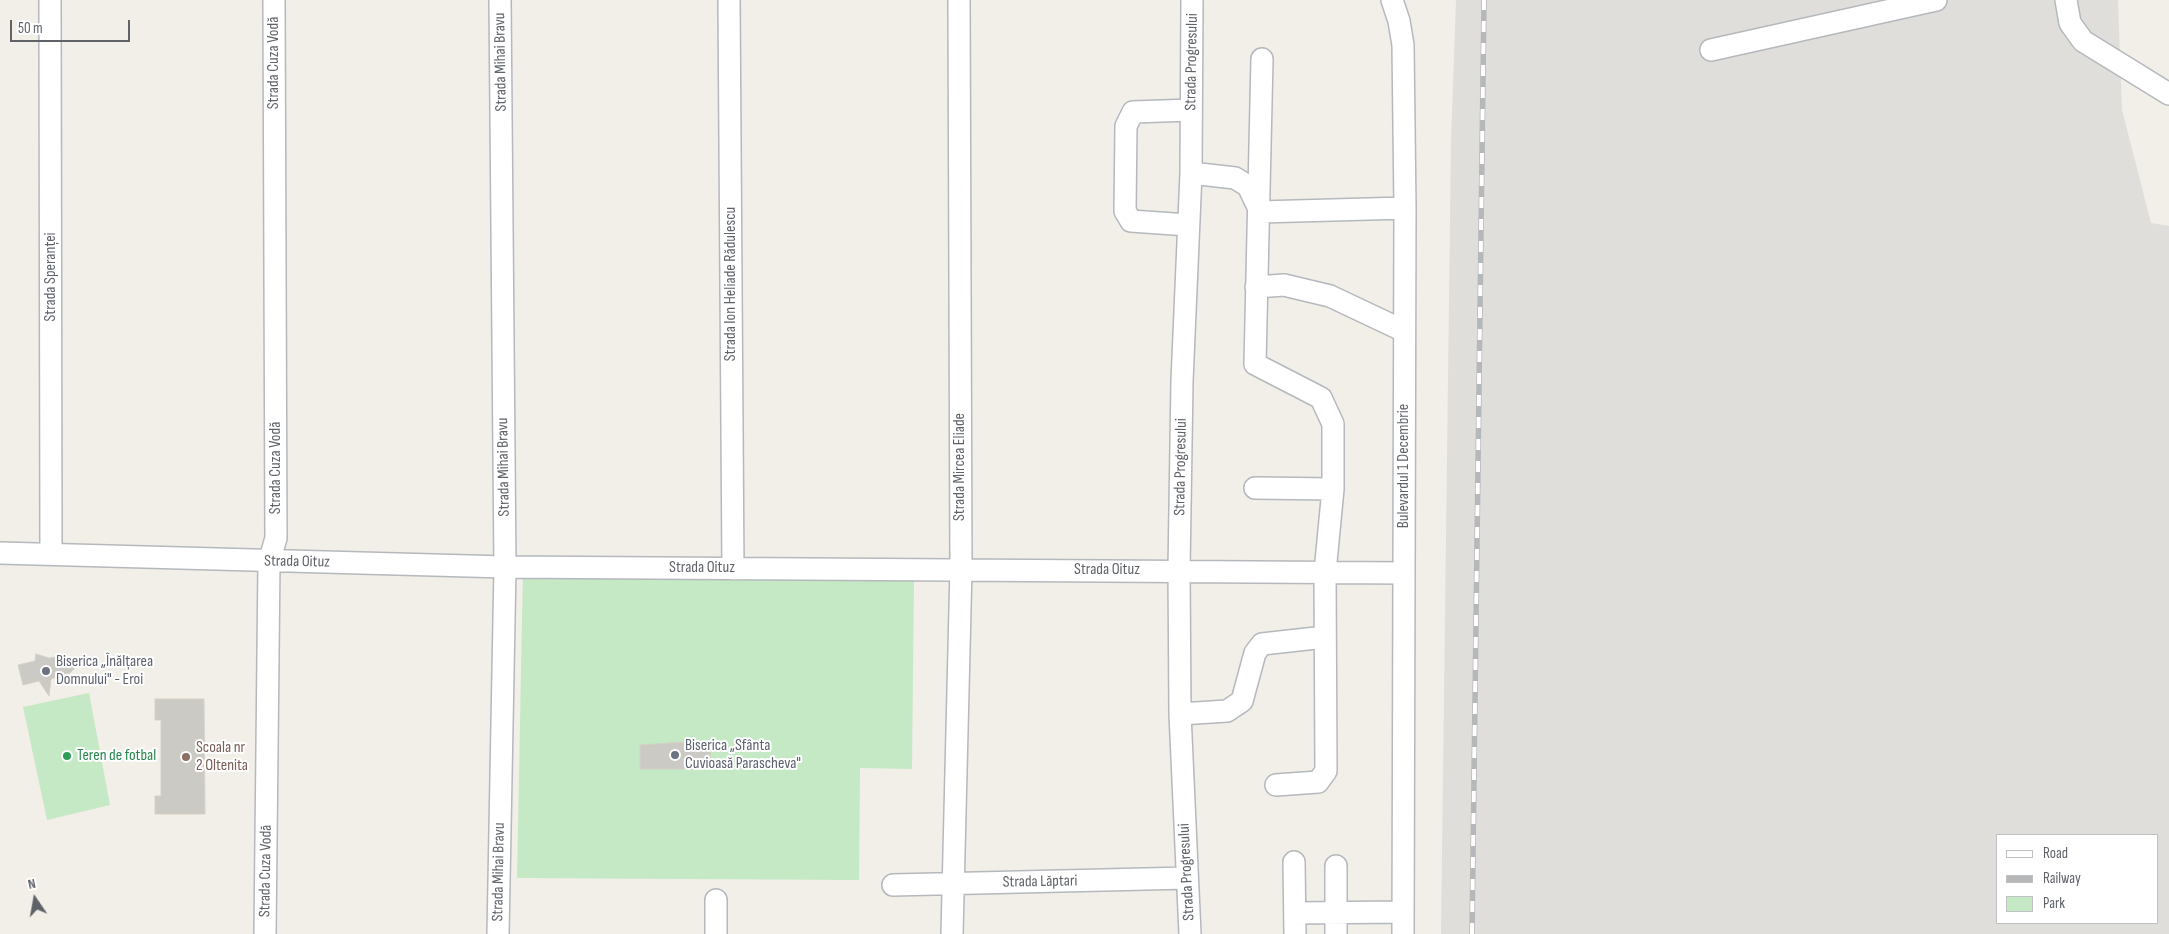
<!DOCTYPE html>
<meta charset="utf-8">
<style>
body{margin:0}
#map{position:relative;width:2169px;height:934px;overflow:hidden;background:#f1efe8;font-family:"Sofia Sans Condensed",sans-serif}
canvas{display:block}
.legend{position:absolute;left:1996px;top:834px;width:162px;height:90px;box-sizing:border-box;background:#fff;border:1px solid #bfc1c3;margin:0;padding:6px 9px;list-style:none;font-size:15px;color:#5f6368}
.legend li{display:flex;align-items:center;gap:10px;height:25px}
.legend b{width:25px;border:1px solid #bfc1c3}
.north{position:absolute;left:10px;top:874px;width:50px;height:50px;-webkit-text-stroke:4px #fff;paint-order:stroke;rotate:348deg;font-size:14px;font-weight:700;line-height:20px;text-align:center;color:#5f6368}
.north::after{content:'';display:block;margin:auto;width:18px;height:22px;background:#5f6368;clip-path:polygon(50% 0,100% 100%,50% 72%,0 100%)}
.scale{position:absolute;left:10px;top:20px;width:120px;height:22px;box-sizing:border-box;border:2px solid #5f6368;border-top:0;padding-left:6px;font-size:15px;line-height:18px;white-space:nowrap;color:#5f6368;-webkit-text-stroke:4px #fff;paint-order:stroke}
</style>
<div id="map">
<canvas width="2169" height="934"></canvas>
<ul class="legend">
<li><b style="height:6px;background:#fff"></b>Road</li>
<li><b style="height:6px;background:#b6b7b8"></b>Railway</li>
<li><b style="height:14px;background:#c5e8c5"></b>Park</li>
</ul>
<div class="north">N</div>
<div class="scale">50 m</div>
</div>
<script>
const ctx = document.querySelector('canvas').getContext('2d');
ctx.lineJoin = 'round';
function fillPath(path, color) { ctx.fillStyle = color; ctx.fill(path, 'evenodd'); }
const shape = rows => new Path2D(rows.map(r => 'M' + r).join(''));
function strokePath(path, color, width, dash) { ctx.strokeStyle = color; ctx.lineWidth = width; ctx.lineCap = dash ? 'butt' : 'round'; ctx.setLineDash(dash || []); ctx.stroke(path); }
function drawText(font, color, halo, rows, align = 'center') {
  ctx.font = font + ' "Sofia Sans Condensed",sans-serif'; ctx.lineWidth = 4; ctx.setLineDash([]); ctx.textBaseline = 'middle'; ctx.strokeStyle = halo; ctx.fillStyle = color; for (const [text, x, y, turn = 0] of rows) {
    ctx.save(); ctx.translate(x, y); ctx.rotate((+turn || 0) * Math.PI / 180); ctx.textAlign = isNaN(turn) ? turn : align; if (halo) ctx.strokeText(text, 0, 0); ctx.fillText(text, 0, 0); ctx.restore();
  }
}
fillPath(shape([
 [1456,0,2118,0,2122,110,2151,223,2169,226,2169,934,1441,934,1451,141],
 [1998,835,2158,835,2158,923,1998,923]
]), '#e0deda');
fillPath(shape([
 [523,569,914,578,912,769,860,768,859,880,517,878],
 [89,693,110,805,47,820,23,707]
]), '#c5e8c5');
const building = shape([
 [36,654,49,658,64,656,71,658,75,664,74,669,70,673,51,679,49,696,39,681,23,685,18,665,35,661,36,654],
 [155,699,204,699,205,814,155,814,155,796,161,796,161,720,155,720,155,699],
 [699,741,710,747,711,763,703,769,640,769,640,745,699,741]
]);
fillPath(building, '#cccac5');
strokePath(building, '#d6d1c6', 1);
const minor = shape([
 [50,0,51,554],
 [729,0,733,569],
 [1392,0,1399,21,1403,45,1405,208,1403,934],
 [2066,0,2070,23,2083,41,2169,94],
 [1711,50,1936,0],
 [1262,59,1255,364,1321,398,1333,424,1333,489,1325,572,1326,771,1318,782,1276,785],
 [1191,173,1235,178,1248,186,1259,209],
 [1260,212,1405,208],
 [1188,225,1131,221,1125,211,1126,126,1133,112,1191,110],
 [1256,287,1284,285,1330,296,1404,331],
 [1255,488,1333,489],
 [0,553,505,567,1404,573],
 [1180,714,1227,711,1242,701,1255,653,1262,644,1325,637],
 [1294,862,1295,934],
 [1336,866,1336,934],
 [893,885,1187,878],
 [716,900,716,934],
 [1295,913,1403,912],
 [265,934,269,562,276,538,274,0],
 [498,934,505,567,500,0],
 [952,934,961,568,959,0],
 [1190,934,1180,714,1179,570,1182,381,1191,173,1192,0]
]);
strokePath(minor, '#b5b8bc', 24);
strokePath(minor, '#fff', 21);
const rail = shape([
 [1472,934,1484,0]
]);
strokePath(rail, '#b6b7b8', 5.5);
strokePath(rail, '#fff', 4, [11]);
for (const [x, y, r, color] of [
 [46,671,5,"#6b7280"],
 [675,755,5,"#6b7280"],
 [67,756,5,"#2e9e5b"],
 [186,757,5,"#8d6e63"]
]) { const dot = new Path2D(); dot.arc(x, y, r, 0, 2 * Math.PI); ctx.fillStyle = color; ctx.fill(dot); strokePath(dot, '#fff', 2); }
drawText('16px', '#5f6368', '#fff', [
 ["Strada Mihai Bravu",501,62,-91],
 ["Strada Progresului",1192,62,-89],
 ["Strada Cuza Vodă",274,63,-90],
 ["Strada Speranței",51,277,-90],
 ["Strada Ion Heliade Rădulescu",731,284,-90],
 ["Bulevardul 1 Decembrie",1404,466,-90],
 ["Strada Mihai Bravu",504,467,-91],
 ["Strada Mircea Eliade",960,467,-90],
 ["Strada Progresului",1181,467,-89],
 ["Strada Cuza Vodă",276,468,-90],
 ["Strada Oituz",297,562,1],
 ["Strada Oituz",702,568],
 ["Strada Oituz",1107,570],
 ["Strada Cuza Vodă",266,871,-89],
 ["Strada Mihai Bravu",499,872,-89],
 ["Strada Progresului",1187,872,-93],
 ["Strada Lăptari",1040,882,-1]
]);
drawText('16px', '#5b616d', '#fff', [
 ["Biserica „Înălțarea",56,662],
 ["Domnului\" - Eroi",56,680],
 ["Biserica „Sfânta",685,746],
 ["Cuvioasă Parascheva\"",685,764]
], 'left');
drawText('16px', '#785e54', '#fff', [
 ["Scoala nr",196,748],
 ["2 Oltenita",196,766]
], 'left');
drawText('16px', '#27864d', '#fff', [
 ["Teren de fotbal",77,756]
], 'left');
</script>
